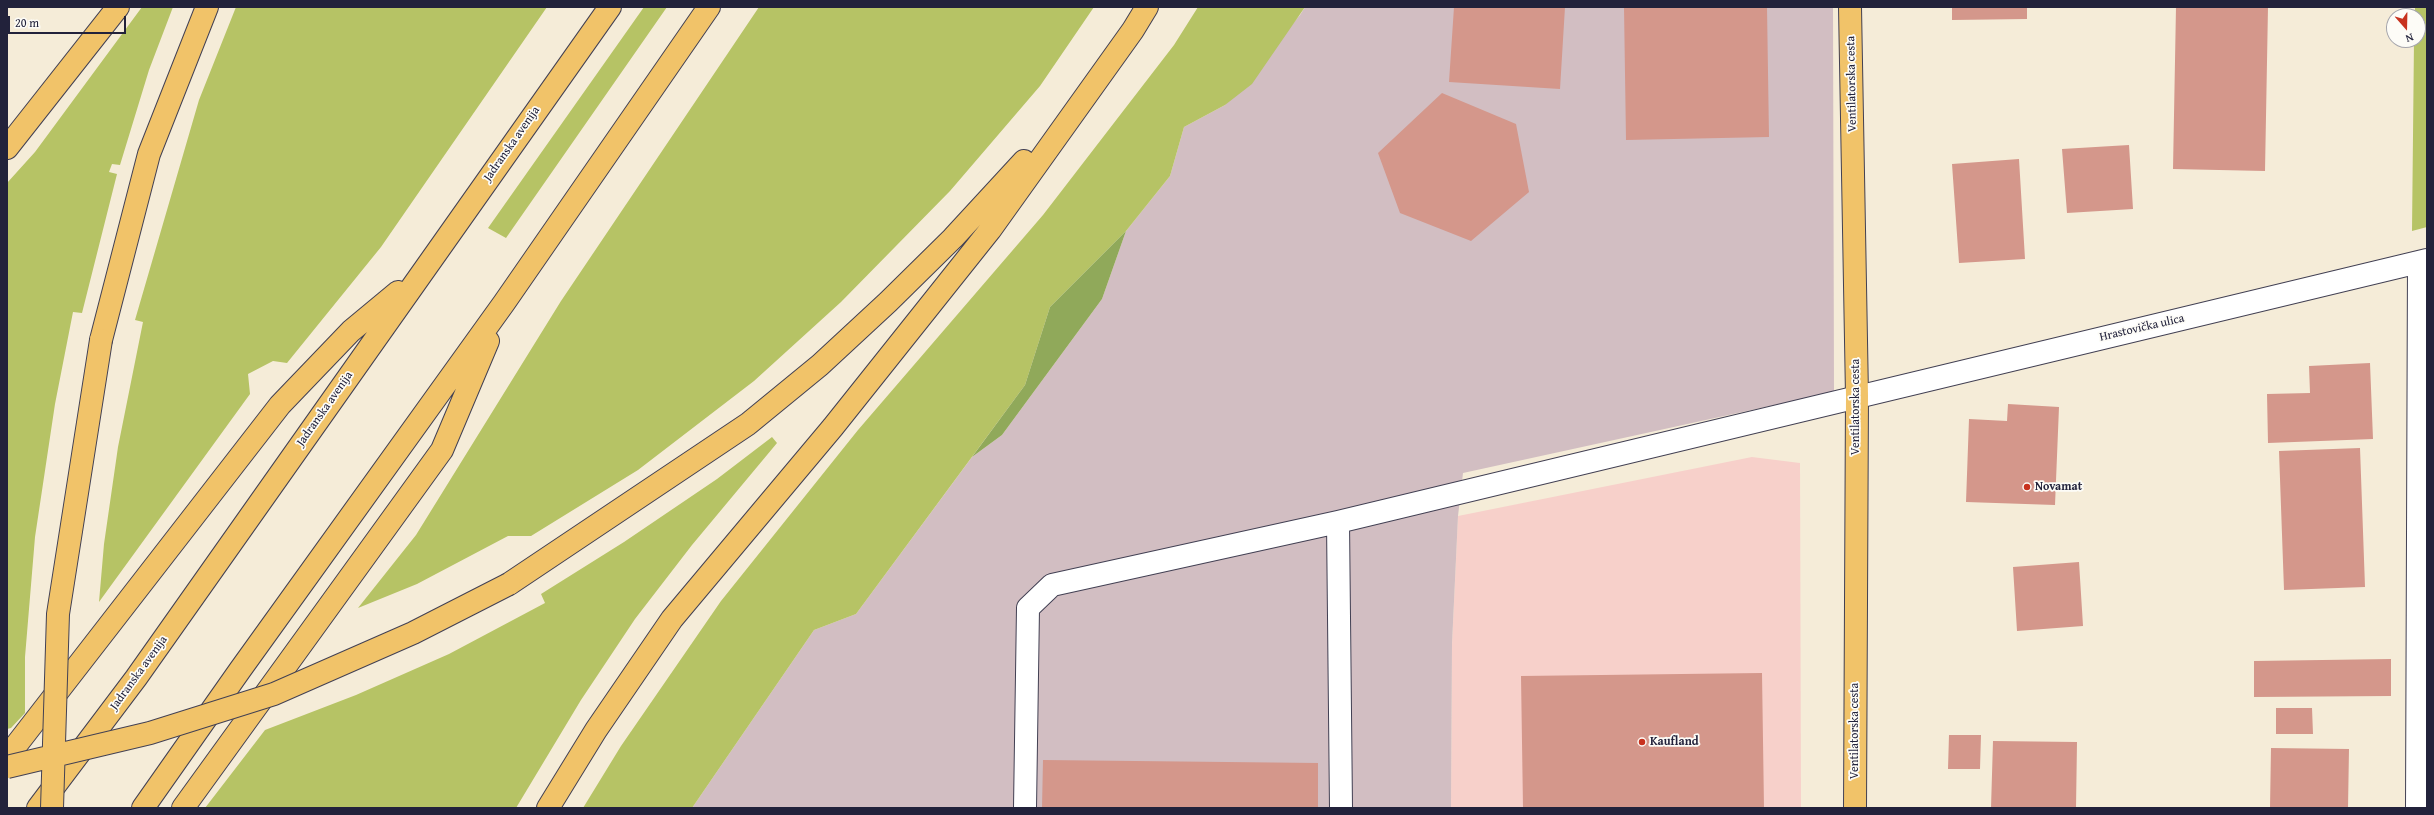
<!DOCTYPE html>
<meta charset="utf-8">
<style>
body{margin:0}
#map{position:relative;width:2434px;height:815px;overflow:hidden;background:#f5ecd8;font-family:"Gentium Book Plus",serif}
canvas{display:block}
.frame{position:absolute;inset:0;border:8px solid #22223b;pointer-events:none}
.north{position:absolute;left:2386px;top:8px;width:40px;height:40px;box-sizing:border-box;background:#fdfcf7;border:1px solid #a5a5ac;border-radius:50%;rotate:160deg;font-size:11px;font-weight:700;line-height:16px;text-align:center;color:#22223b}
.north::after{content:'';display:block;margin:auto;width:14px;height:18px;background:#c8321e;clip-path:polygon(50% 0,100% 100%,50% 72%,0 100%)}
.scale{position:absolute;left:8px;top:16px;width:118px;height:18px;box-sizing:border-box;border:2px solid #22223b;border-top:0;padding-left:5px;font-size:12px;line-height:14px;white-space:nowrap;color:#22223b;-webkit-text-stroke:3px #fdfcf7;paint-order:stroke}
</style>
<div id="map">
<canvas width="2434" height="815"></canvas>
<div class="frame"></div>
<div class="north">N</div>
<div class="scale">20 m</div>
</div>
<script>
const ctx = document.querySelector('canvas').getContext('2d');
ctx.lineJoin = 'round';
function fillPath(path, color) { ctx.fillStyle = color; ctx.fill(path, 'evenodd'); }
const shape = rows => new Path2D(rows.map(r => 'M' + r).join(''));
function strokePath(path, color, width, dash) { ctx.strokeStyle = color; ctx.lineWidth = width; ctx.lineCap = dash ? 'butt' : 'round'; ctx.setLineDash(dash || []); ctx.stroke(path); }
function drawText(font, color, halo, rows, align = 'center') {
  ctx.font = font + ' "Gentium Book Plus",serif'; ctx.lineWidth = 3.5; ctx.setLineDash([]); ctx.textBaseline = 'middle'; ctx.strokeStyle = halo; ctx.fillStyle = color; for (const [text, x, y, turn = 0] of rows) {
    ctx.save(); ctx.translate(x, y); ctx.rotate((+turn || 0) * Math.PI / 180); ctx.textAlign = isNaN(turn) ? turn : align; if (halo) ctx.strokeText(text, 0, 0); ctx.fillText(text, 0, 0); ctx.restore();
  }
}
fillPath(shape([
 [1752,457,1800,463,1801,808,1451,808,1452,644,1458,516]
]), '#f7d0ca');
fillPath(shape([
 [1305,7,1833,7,1834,392,1463,473,1458,516,1452,644,1451,808,692,808,814,630,856,614,972,457,1002,435,1102,299,1126,231,1170,176,1184,127,1225,105,1300,15]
]), '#d2bec2');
fillPath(shape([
 [142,7,173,7,149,70,120,165,112,164,109,172,117,174,82,313,73,312,55,404,35,537,25,657,25,713,11,728,7,729,7,183,35,152],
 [236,7,547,7,381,247,287,363,273,361,248,374,250,394,99,602,104,544,118,447,143,322,135,320,199,100],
 [644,7,667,7,506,238,488,228],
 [759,7,1094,7,1040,86,950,191,841,302,754,381,638,470,531,536,508,536,417,584,358,608,416,535,561,301],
 [1198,7,1305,7,1252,84,1225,105,1184,127,1170,176,1126,231,1050,307,1025,385,856,614,814,630,692,808,583,808,621,746,721,601,858,430,1043,215,1174,45],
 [2415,7,2427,7,2427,227,2412,231,2414,40,2418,40,2418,16,2415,16],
 [772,437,777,443,692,545,635,619,581,700,516,808,205,808,265,730,356,695,449,654,545,603,541,594,624,542,717,479]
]), '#b6c365');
fillPath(shape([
 [1126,231,1102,299,1002,435,972,457,1025,385,1050,307]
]), '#90a95a');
fillPath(shape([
 [1454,7,1565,7,1560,89,1449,82],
 [1624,7,1767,7,1769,137,1626,140],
 [1952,7,2027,7,2027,19,1952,20],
 [2176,7,2268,7,2265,171,2173,169],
 [1442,93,1516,124,1529,192,1471,241,1400,213,1378,153],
 [2129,145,2133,209,2067,213,2062,149],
 [2019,159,2025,259,1959,263,1952,164],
 [2370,363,2373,439,2268,443,2267,394,2310,393,2309,366],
 [2008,404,2059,407,2055,505,1966,502,1969,419,2007,421],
 [2360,448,2365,587,2284,590,2279,451],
 [2079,562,2083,626,2017,631,2013,567],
 [2391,659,2391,696,2254,697,2254,661],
 [1762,673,1764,808,1523,808,1521,676],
 [2276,708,2312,708,2313,734,2276,734],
 [1949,735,1981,735,1980,769,1948,769],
 [1993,741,2077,742,2076,808,1991,808],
 [2271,748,2349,749,2348,808,2270,808],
 [1043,760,1318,763,1318,808,1042,808]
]), '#d4978b');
const minor = shape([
 [1338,522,1341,808],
 [1025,808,1028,608,1052,585,1338,522,2427,260],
 [2417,808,2419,262]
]);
const major = shape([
 [1850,7,1857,396,1855,808]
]);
const highway = shape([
 [7,148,118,7],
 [101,340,149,154,207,7],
 [509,584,748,424,820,365,888,302,953,238,1024,161],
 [7,757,280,405,351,331,398,292],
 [38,808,136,678,610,7],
 [143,808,240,670,504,303,709,7],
 [183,808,442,450,488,341],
 [548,808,596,730,672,619,833,427,990,230,1133,30,1147,7]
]);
strokePath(minor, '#424053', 24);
strokePath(major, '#424053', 24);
strokePath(highway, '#424053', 24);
strokePath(minor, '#fff', 22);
strokePath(major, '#f1c369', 22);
strokePath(highway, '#f1c369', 22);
const highwayBridge = shape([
 [7,767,150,733,274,694,413,633,509,584],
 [52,808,58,614,101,340]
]);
strokePath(highwayBridge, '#424053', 24, []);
strokePath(highwayBridge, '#f1c369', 22);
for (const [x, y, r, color] of [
 [2027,487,4,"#c8321e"],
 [1642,742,4,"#c8321e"]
]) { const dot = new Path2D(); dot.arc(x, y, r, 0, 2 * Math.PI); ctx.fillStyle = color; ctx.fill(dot); strokePath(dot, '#fdfcf7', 1.5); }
drawText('12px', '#22223b', '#fdfcf7', [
 ["Ventilatorska cesta",1852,84,-91],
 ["Jadranska avenija",512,144,-55],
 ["Hrastovička ulica",2142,328,-13],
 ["Ventilatorska cesta",1856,407,-90],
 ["Jadranska avenija",325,409,-55],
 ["Jadranska avenija",139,673,-54],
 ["Ventilatorska cesta",1855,731,-90]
]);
drawText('bold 12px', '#22223b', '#fdfcf7', [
 ["Novamat",2035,487],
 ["Kaufland",1650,742]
], 'left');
</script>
